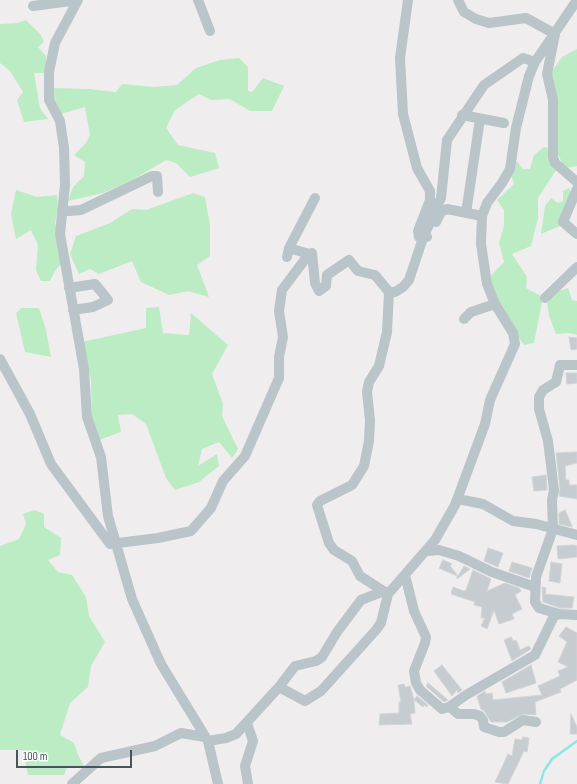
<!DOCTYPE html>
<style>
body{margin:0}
#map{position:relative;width:577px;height:784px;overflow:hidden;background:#f0edee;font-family:"Sofia Sans Condensed",sans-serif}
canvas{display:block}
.scale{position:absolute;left:16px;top:750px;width:116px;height:18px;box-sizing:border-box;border:2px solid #465559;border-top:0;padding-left:5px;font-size:12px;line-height:14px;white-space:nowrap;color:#465559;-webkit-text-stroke:3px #fff;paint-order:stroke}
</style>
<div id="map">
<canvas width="577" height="784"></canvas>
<div class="scale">100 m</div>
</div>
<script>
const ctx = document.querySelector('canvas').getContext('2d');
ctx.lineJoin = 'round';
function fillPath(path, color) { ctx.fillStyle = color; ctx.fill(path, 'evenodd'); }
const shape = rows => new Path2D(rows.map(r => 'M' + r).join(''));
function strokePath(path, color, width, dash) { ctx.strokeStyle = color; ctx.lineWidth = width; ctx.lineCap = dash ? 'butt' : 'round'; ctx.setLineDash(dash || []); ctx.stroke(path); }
fillPath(shape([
 [26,20,40,34,44,42,38,47,46,56,46,73,34,73,40,108,48,119,24,122,17,100,23,92,10,71,0,63,0,24,17,23],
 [577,49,577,166,565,168,557,153,549,75,562,57],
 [239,58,248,67,248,91,252,92,263,78,284,86,272,111,250,111,230,99,211,100,199,94,175,110,166,128,178,145,215,153,219,168,190,177,176,163,166,160,132,180,103,193,68,201,73,187,84,176,85,162,74,155,86,143,90,135,85,107,61,114,55,108,53,88,89,89,116,92,122,84,154,87,177,85,196,68,220,60],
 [544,147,551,149,556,170,538,198,538,218,531,246,512,254,527,277,526,288,543,297,534,343,524,345,505,317,488,279,504,262,499,243,504,226,504,210,497,200,514,184,511,175,517,161,523,169,530,169,534,155],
 [569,188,572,196,562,225,541,234,545,206,551,198,558,203,563,201,563,191],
 [16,190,37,197,57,195,58,207,55,224,58,229,62,263,55,271,50,281,41,281,36,270,38,245,31,230,16,239,11,214],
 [193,193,205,197,210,225,210,256,197,265,209,297,188,291,169,295,141,282,132,261,99,274,90,269,79,274,70,254,76,236,110,223,132,209,146,210],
 [568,288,572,300,577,301,577,335,569,333,556,334,549,316,547,303,556,292],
 [159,307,163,333,189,335,191,313,228,345,212,374,223,404,222,416,238,449,232,458,219,442,202,449,198,466,217,454,219,466,199,482,175,490,166,478,146,424,132,414,118,415,121,432,99,440,92,424,91,379,82,342,146,328,146,308],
 [22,308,39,308,46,330,51,357,25,352,16,313],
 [34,510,44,514,44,527,61,538,60,555,48,560,58,572,72,575,86,597,89,616,105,642,91,666,88,687,70,703,60,735,74,743,79,757,85,767,67,767,64,775,28,775,23,750,0,750,0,546,19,539,26,524,23,514]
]), '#bcecc3');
strokePath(shape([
 [540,784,544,771,552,759,577,741]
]), '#8be7e4', 2.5);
const building = shape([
 [569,337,577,338,577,349,571,350,569,337],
 [566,373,577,373,577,383,567,384,566,373],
 [577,452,577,463,565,466,566,480,569,480,569,485,577,485,577,499,559,496,560,489,556,453,577,452],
 [546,475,547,490,534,491,532,477,546,475],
 [565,510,572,526,572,527,559,524,559,513,565,510],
 [573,545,577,546,577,557,558,559,557,546,573,545],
 [488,548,503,553,498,567,484,561,488,548],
 [443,560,452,564,450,566,458,576,464,566,470,569,457,579,457,576,439,568,443,560],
 [512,562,532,568,529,578,509,571,512,562],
 [551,562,562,564,560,583,549,581,551,562],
 [473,570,491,579,487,591,505,583,519,588,521,591,515,595,522,609,512,614,514,619,499,624,494,610,487,629,481,626,485,618,481,618,482,607,474,605,475,602,451,594,453,587,464,591,466,590,473,570],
 [542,587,546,588,545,594,574,597,572,608,560,608,543,602,542,587],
 [566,627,577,633,577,680,560,689,561,692,535,702,536,715,523,714,507,722,491,722,485,712,481,709,477,696,485,691,486,694,492,693,493,700,542,695,538,686,560,676,558,671,568,667,558,662,567,642,559,636,566,627],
 [511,637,513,641,516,640,520,650,529,646,531,649,512,661,504,640,511,637],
 [442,665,462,690,458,693,457,690,452,696,434,671,442,665],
 [531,665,536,683,506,693,502,682,531,665],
 [428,683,448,700,444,702,426,686,428,683],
 [404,684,405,687,410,686,414,700,415,713,410,714,412,724,379,725,380,714,399,713,399,702,401,702,398,685,404,684],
 [417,696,428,705,427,707,424,705,423,707,414,700,417,696],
 [571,714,577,727,577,734,570,734,571,714],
 [523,737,529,738,527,752,524,751,508,784,495,782,508,754,512,756,515,739,522,740,523,737]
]);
fillPath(building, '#c7ccd0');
strokePath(building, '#d1d5d8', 1);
strokePath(shape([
 [78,0,55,43,49,72,49,100,60,121,64,148,65,185,60,234,84,369,87,417,101,457,108,516,132,599,161,664,208,741,226,738,236,734,279,687,305,701,321,691,376,630,381,623,388,594,435,540,455,505,485,424,490,400,515,344,513,333,495,304,487,284,481,244,482,216,487,203,502,183,510,169,516,128,529,76,535,62,577,0],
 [198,0,210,31],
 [408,0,400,58,403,114,417,168,430,191,430,200,418,231,419,237,427,237],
 [458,0,464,12,476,19,489,23,526,18,555,34,547,74,553,100,553,157,555,163,577,182],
 [33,6,78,0],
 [462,115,504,123],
 [577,189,563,222,577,234],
 [62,210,69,211,81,210,152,176,157,176,158,192],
 [466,213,480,119],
 [436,222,441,212,447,209,482,216],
 [289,248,309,254,312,253,315,283,319,291,326,286,327,275,349,260,358,271,375,275,389,292,395,292,403,287,409,280,423,238,441,198,447,140,484,85,523,58,535,62],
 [287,257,289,248,315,198],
 [69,288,95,284,108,300,93,307,73,310],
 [545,298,577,267],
 [464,319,471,312,495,304],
 [0,359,30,414,51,464,110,544,158,538,191,531,211,508,223,481,245,456,279,378,279,357,283,337,279,311,282,290,309,254],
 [458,499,483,504,513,521,536,524,577,535],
 [427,551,439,550,459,556,492,572,535,587],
 [405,575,414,611,426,637,425,643,414,671,416,683,420,690,442,709,449,707,466,695,535,655,554,616,559,614,577,615],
 [388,594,360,576,352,561,334,550,329,543,317,505,320,501,352,485,364,466,369,441,370,420,367,392,369,382,379,366,387,332,389,292],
 [559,614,539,608,535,602,536,577,553,529,552,500,554,490,548,441,539,409,539,397,543,390,556,382,560,365,577,365],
 [279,687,295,666,316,661,322,657,337,632,361,600,384,591],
 [450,707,458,714,474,714,480,716,483,720,484,727,499,732,504,732,523,720,536,722],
 [247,723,253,741,245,766,248,784],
 [208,741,218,784],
 [72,784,101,758,155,746,181,733,205,737]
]), '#b9c5c9', 10);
</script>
